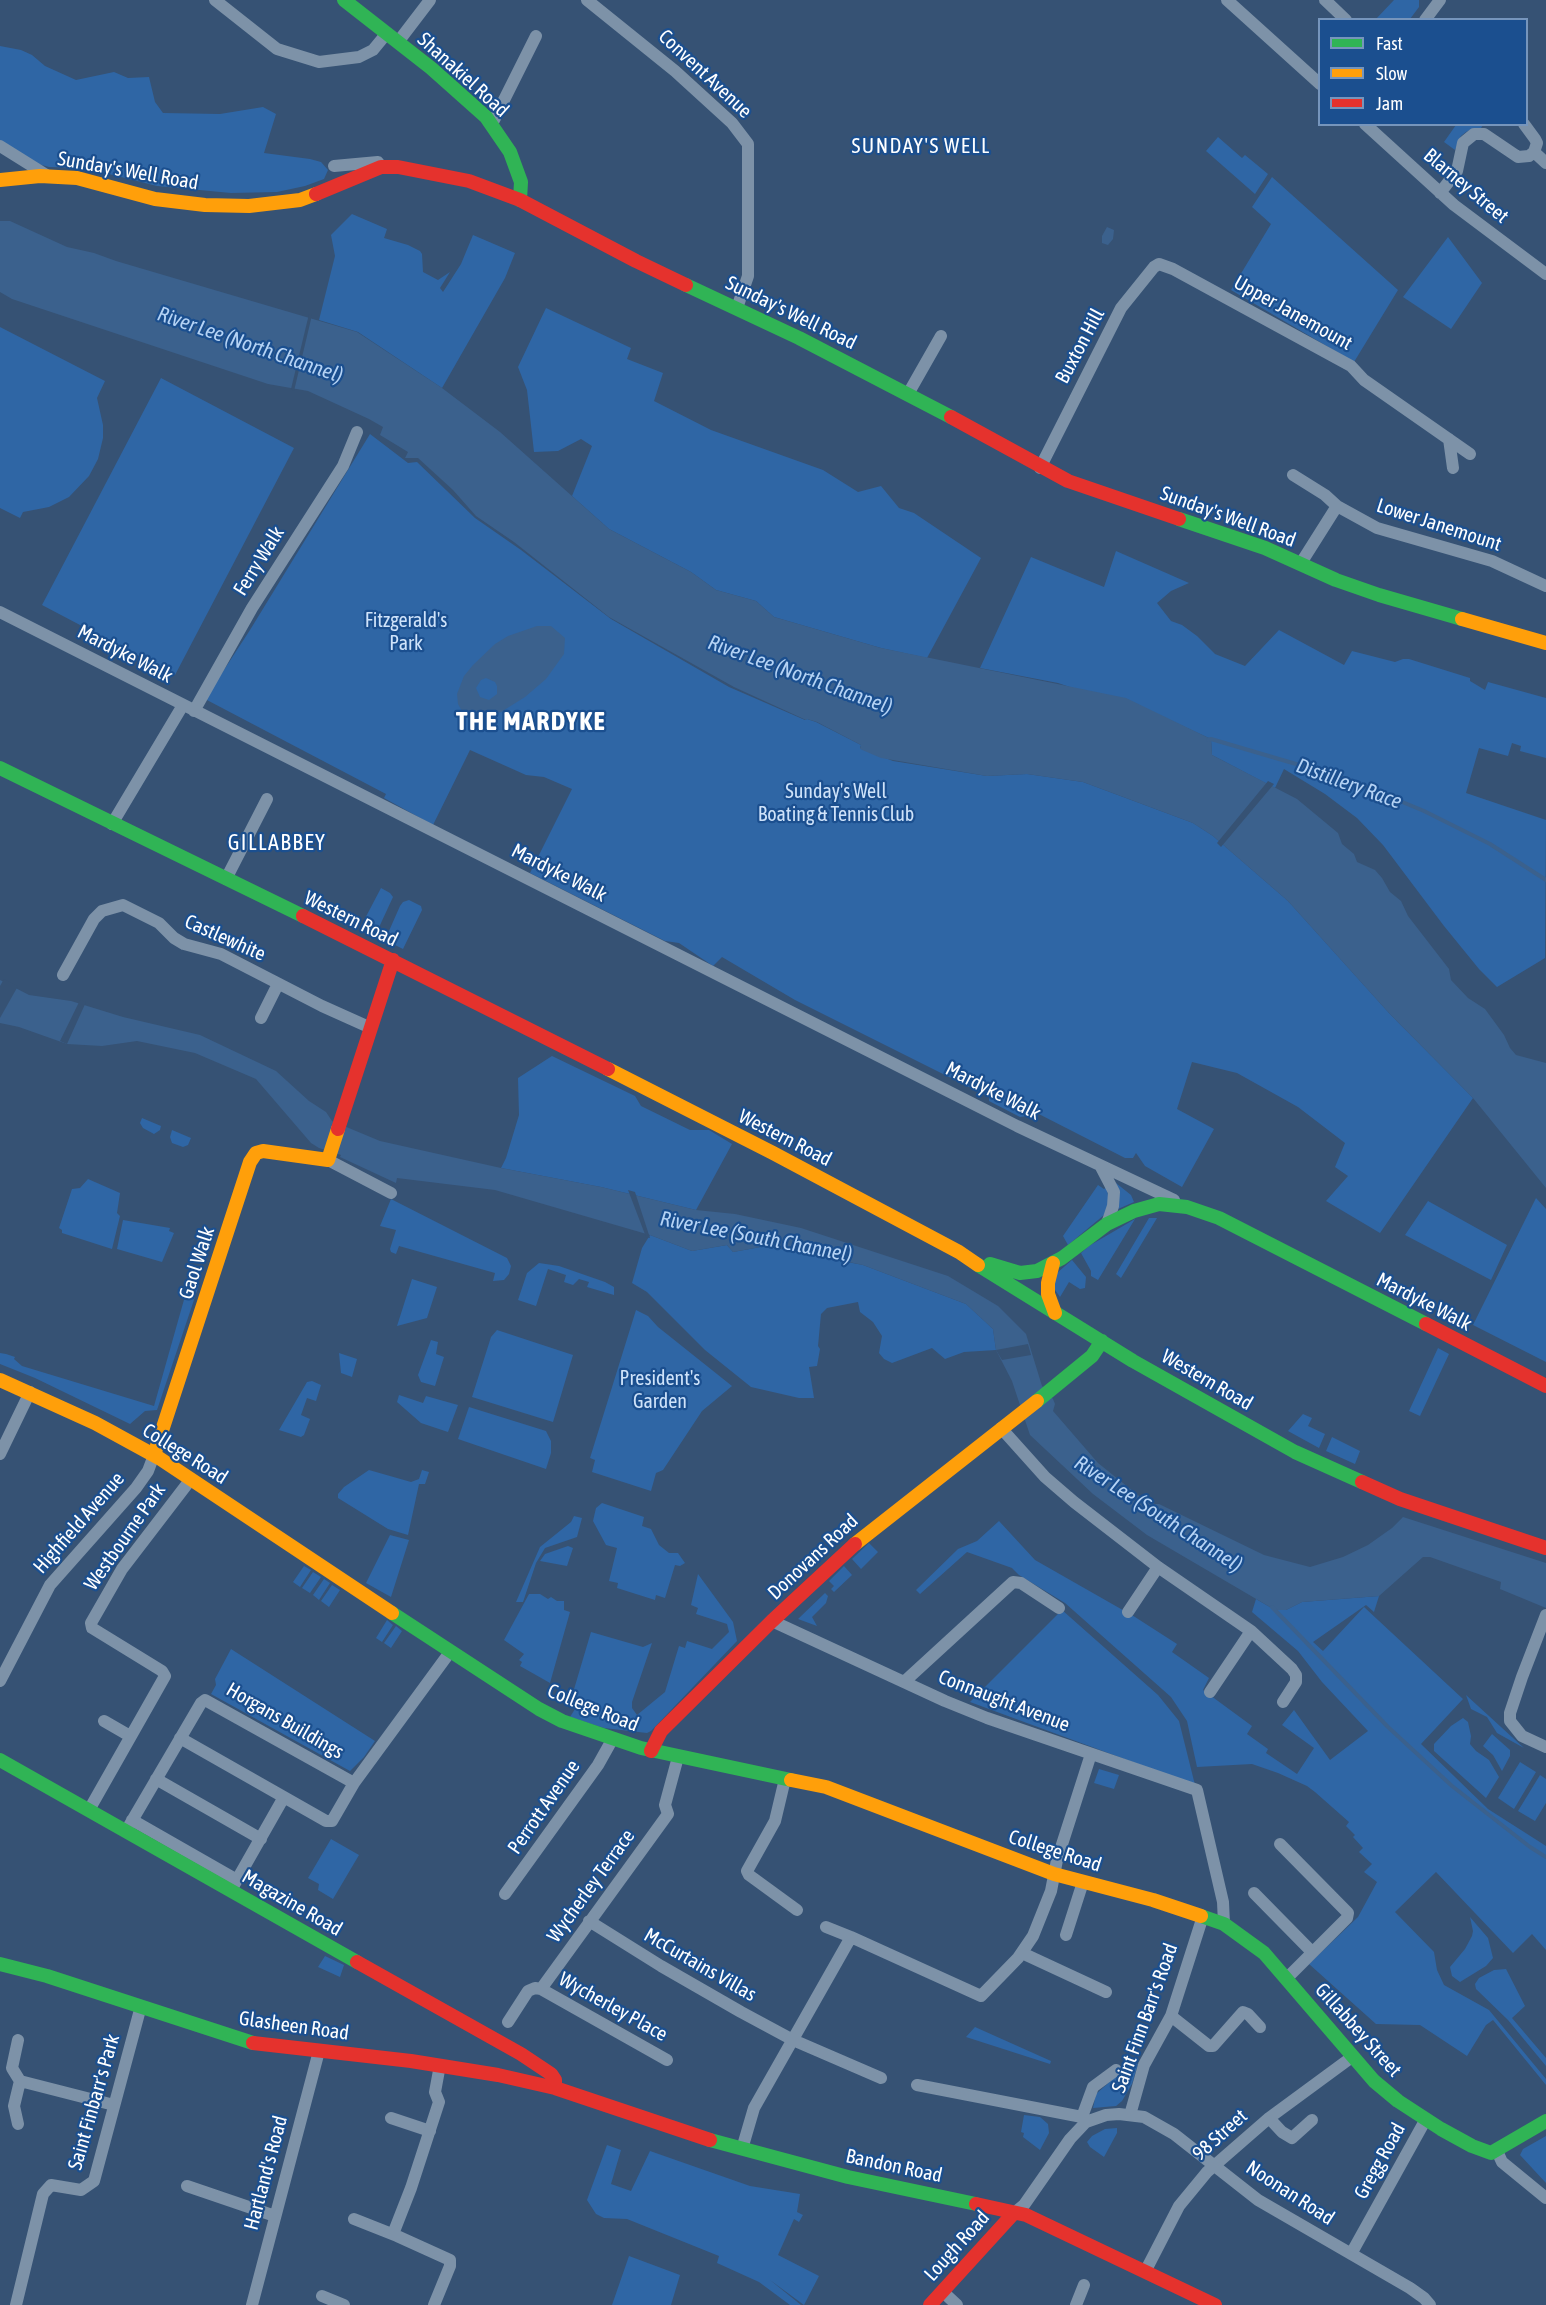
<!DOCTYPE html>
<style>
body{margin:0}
#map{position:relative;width:1546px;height:2305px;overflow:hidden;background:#365274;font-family:"Asap Condensed",sans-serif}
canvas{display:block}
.legend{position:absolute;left:1318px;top:18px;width:210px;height:108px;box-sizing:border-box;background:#1b4f8f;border:2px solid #7695bc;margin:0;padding:8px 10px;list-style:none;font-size:18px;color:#fff}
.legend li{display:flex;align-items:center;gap:12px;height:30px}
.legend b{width:30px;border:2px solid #7695bc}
</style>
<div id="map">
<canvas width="1546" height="2305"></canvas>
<ul class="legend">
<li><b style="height:8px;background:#30b455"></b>Fast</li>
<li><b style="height:8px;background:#ff9f0a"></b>Slow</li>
<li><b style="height:8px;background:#e5322d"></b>Jam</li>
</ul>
</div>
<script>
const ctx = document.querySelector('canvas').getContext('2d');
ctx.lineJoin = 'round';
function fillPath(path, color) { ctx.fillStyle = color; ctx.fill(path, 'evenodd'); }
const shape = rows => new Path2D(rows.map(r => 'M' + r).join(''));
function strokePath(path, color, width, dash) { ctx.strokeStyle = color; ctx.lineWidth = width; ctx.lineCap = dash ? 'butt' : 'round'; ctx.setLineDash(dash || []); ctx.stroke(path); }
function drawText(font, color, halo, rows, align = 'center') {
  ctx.font = font + ' "Asap Condensed",sans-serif'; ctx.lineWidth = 4.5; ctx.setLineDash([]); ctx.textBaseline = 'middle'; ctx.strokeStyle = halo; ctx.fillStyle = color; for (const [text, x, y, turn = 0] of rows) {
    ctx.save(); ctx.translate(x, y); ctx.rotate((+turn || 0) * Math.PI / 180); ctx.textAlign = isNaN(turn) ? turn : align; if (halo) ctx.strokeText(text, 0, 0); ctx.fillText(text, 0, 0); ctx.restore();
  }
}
fillPath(shape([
 [1394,0,1419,0,1419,7,1410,19,1376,19],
 [0,46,21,50,32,55,45,66,76,80,114,72,128,78,149,77,155,102,163,113,220,114,263,107,276,114,264,153,310,159,321,162,328,170,324,179,305,186,277,192,231,193,157,186,85,168,49,167,38,164,0,140],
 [1456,125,1483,125,1481,128,1472,129,1466,132,1461,136,1455,150,1444,142],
 [1218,137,1242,158,1245,155,1268,174,1255,194,1206,151],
 [1272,177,1398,290,1354,362,1231,290,1271,224,1252,207],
 [352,214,387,229,384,238,408,245,420,251,422,254,423,272,438,280,450,272,440,288,443,292,461,264,473,235,515,253,505,278,442,388,358,332,319,320,335,256,331,235],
 [1448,237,1482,283,1451,329,1403,297],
 [546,308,631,348,627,359,663,373,654,401,711,430,823,470,858,492,881,486,899,508,914,513,981,558,927,658,881,648,774,617,756,601,716,590,691,572,609,529,572,496,592,446,581,439,558,451,534,452,527,390,518,367],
 [0,327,105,381,97,398,103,425,103,438,98,459,89,476,69,497,49,507,23,512,20,518,0,508],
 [161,378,294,448,175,675,42,605],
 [370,434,408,463,417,462,475,518,521,550,611,619,729,687,805,720,807,719,816,722,861,745,860,748,893,761,987,776,1027,774,1083,782,1193,823,1213,836,1288,901,1389,1013,1473,1098,1380,1233,1326,1201,1348,1176,1335,1167,1345,1143,1298,1107,1237,1073,1192,1062,1177,1109,1214,1129,1182,1187,1145,1166,1136,1153,1133,1158,1125,1158,1029,1109,1027,1116,1020,1117,989,1101,989,1097,795,1000,722,957,713,966,679,943,665,941,530,873,572,789,544,777,526,775,470,750,433,825,384,798,386,794,205,699,250,630],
 [1116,551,1189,583,1171,591,1157,603,1171,621,1182,625,1197,636,1215,654,1245,666,1279,630,1344,665,1352,651,1395,662,1403,659,1409,659,1470,678,1470,681,1485,690,1488,682,1546,698,1546,758,1520,751,1521,746,1512,743,1508,756,1479,748,1466,793,1546,820,1545,958,1497,987,1479,969,1444,926,1383,845,1357,818,1325,794,1284,769,1275,788,1212,755,1211,739,1176,723,1058,683,980,668,1031,557,1104,587],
 [381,888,390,893,393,897,375,936,360,928],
 [409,900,421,906,422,910,403,949,385,940,400,906,403,902],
 [552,1056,635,1096,641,1106,690,1130,709,1130,732,1144,696,1210,601,1187,501,1168,506,1158,519,1115,518,1078],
 [142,1118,161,1126,160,1130,154,1134,143,1128,140,1123],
 [172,1130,191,1138,188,1145,183,1147,172,1143,170,1137],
 [88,1179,120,1193,117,1213,120,1216,112,1249,62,1233,62,1230,59,1228,72,1189,80,1188],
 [1116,1183,1131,1195,1134,1202,1118,1209],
 [1098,1185,1104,1189,1107,1187,1109,1204,1104,1215,1068,1245,1063,1236],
 [1536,1198,1546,1209,1546,1362,1473,1325],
 [391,1199,507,1258,511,1266,509,1274,504,1280,493,1281,495,1273,399,1246,396,1254,391,1252,390,1249,396,1230,380,1226],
 [1428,1201,1507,1245,1491,1280,1405,1235],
 [1149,1218,1157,1218,1121,1278,1116,1274],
 [1135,1219,1098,1280,1091,1276,1091,1271,1081,1253,1089,1246],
 [123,1220,170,1228,169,1231,174,1233,162,1262,117,1249],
 [650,1235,692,1251,727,1245,733,1252,766,1246,863,1265,966,1304,993,1329,996,1350,964,1352,945,1359,932,1348,892,1363,884,1359,879,1353,882,1336,873,1322,860,1312,858,1302,827,1308,821,1314,818,1346,820,1349,817,1366,809,1367,814,1398,799,1398,751,1387,705,1350,647,1292,632,1283,642,1248],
 [1072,1260,1086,1277,1085,1288,1080,1289,1069,1282,1060,1297,1053,1287,1057,1273],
 [539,1263,559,1266,605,1282,614,1287,614,1295,587,1287,589,1282,579,1279,573,1285,564,1282,566,1275,548,1269,536,1306,518,1300,527,1273],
 [412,1279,437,1287,427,1318,397,1326],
 [189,1282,199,1285,157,1410,145,1411,130,1424,35,1378,0,1364,0,1353,6,1354,15,1357,14,1359,22,1366,154,1406],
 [636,1310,648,1316,658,1327,732,1386,702,1411,663,1470,656,1473,651,1491,592,1472,595,1460,590,1458],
 [497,1330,573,1355,553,1422,472,1397,491,1337],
 [431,1340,438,1342,436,1354,444,1357,435,1386,421,1382,418,1375],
 [1438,1348,1449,1354,1420,1416,1409,1411],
 [339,1353,357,1359,352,1377,341,1373],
 [312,1381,321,1385,316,1401,307,1398,301,1415,310,1419,304,1435,301,1437,279,1430,307,1382],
 [399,1395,423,1403,426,1396,458,1405,448,1432,421,1423,397,1402],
 [469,1407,546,1431,551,1441,551,1453,546,1469,458,1439],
 [1303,1414,1312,1418,1308,1426,1325,1434,1319,1448,1288,1431],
 [1332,1437,1360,1451,1355,1464,1326,1451],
 [369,1470,411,1482,419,1479,422,1470,429,1472,425,1484,419,1484,408,1535,388,1529,338,1498,338,1494,344,1487],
 [602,1503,644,1517,642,1526,651,1529,659,1545,669,1553,678,1553,685,1563,680,1566,675,1565,665,1598,656,1595,655,1600,617,1588,618,1583,609,1581,617,1548,606,1545,593,1521,596,1508],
 [574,1516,582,1518,577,1537,545,1548,536,1563,523,1602,516,1602,540,1547,571,1522],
 [999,1521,1035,1560,1135,1617,1177,1644,1172,1652,1209,1678,1203,1690,1252,1726,1247,1734,1268,1749,1266,1753,1297,1774,1314,1748,1282,1725,1294,1710,1330,1760,1368,1731,1322,1682,1298,1651,1252,1612,1256,1599,1275,1610,1286,1610,1302,1602,1379,1596,1374,1612,1366,1605,1313,1642,1323,1651,1364,1607,1463,1699,1421,1744,1488,1809,1546,1846,1546,1950,1532,1934,1513,1953,1436,1872,1395,1912,1434,1952,1437,1970,1444,1985,1489,2010,1546,2079,1546,2085,1493,2020,1486,2025,1467,2056,1420,2025,1376,2024,1309,1964,1358,1917,1377,1882,1364,1872,1372,1864,1359,1852,1363,1848,1353,1837,1355,1835,1346,1826,1349,1822,1315,1792,1307,1786,1278,1773,1252,1764,1197,1767,1187,1721,1171,1697,1065,1603,1019,1575,1012,1568,967,1552,920,1594,916,1590,958,1549,977,1541],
 [390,1535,409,1540,391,1597,366,1583],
 [869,1543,878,1552,861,1569,852,1559],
 [568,1546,573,1548,567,1566,540,1561,545,1554],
 [304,1566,311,1570,300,1587,293,1582],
 [844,1566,852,1575,834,1592,831,1589,834,1586,829,1581],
 [313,1572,321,1577,310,1593,302,1588],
 [698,1574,733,1622,737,1641,651,1731,647,1733,604,1728,570,1717,575,1709,571,1704,572,1696,591,1632,643,1647,652,1643,632,1702,632,1708,637,1715,665,1692,679,1646,685,1648,687,1641,712,1649,729,1632,727,1624,696,1614,698,1608,691,1605],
 [324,1579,330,1583,319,1600,313,1595],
 [332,1585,340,1590,329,1607,321,1601],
 [825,1593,828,1596,826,1603,812,1617,817,1626,798,1619],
 [529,1594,540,1594,548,1599,551,1597,557,1601,564,1601,564,1610,570,1612,550,1683,520,1666,522,1662,519,1660,524,1654,504,1640],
 [1062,1610,1158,1695,1179,1721,1195,1785,970,1702],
 [387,1620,393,1625,382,1642,376,1638],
 [396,1626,402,1631,391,1648,384,1643],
 [231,1649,375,1741,364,1757,350,1771,211,1694,216,1685,215,1679],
 [1466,1695,1524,1748,1497,1733,1487,1717,1471,1709],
 [1463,1718,1468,1722,1471,1736,1470,1744,1476,1751,1489,1760,1499,1777,1486,1798,1434,1751,1434,1744,1451,1726],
 [1492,1734,1510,1750,1510,1756,1502,1771,1493,1755,1483,1746],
 [1520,1762,1536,1772,1514,1809,1498,1798],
 [1099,1769,1119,1775,1114,1789,1094,1783],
 [1540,1775,1546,1779,1546,1803,1535,1821,1518,1811],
 [331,1839,359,1855,333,1899,318,1890,319,1884,308,1878],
 [1470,1917,1488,1938,1493,1958,1486,1966,1460,1982,1452,1976,1450,1967,1465,1949,1472,1936,1473,1931],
 [325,1956,344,1965,340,1977,318,1967],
 [1506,1969,1525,2006,1512,2018,1546,2058,1546,2066,1508,2020,1476,1989,1475,1984,1479,1978,1494,1970],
 [975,2027,1051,2061,1050,2064,966,2037],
 [1132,2062,1138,2064,1132,2084,1122,2101,1116,2106,1093,2108,1096,2094],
 [1024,2115,1040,2117,1048,2124,1049,2133,1040,2150,1023,2137,1024,2133,1021,2132],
 [1117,2128,1117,2133,1104,2157,1090,2147,1087,2142,1092,2136,1105,2129],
 [1546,2136,1546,2183,1520,2155,1523,2149],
 [607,2145,621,2150,611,2184,631,2191,650,2151,750,2186,800,2194,797,2212,803,2215,799,2222,794,2219,778,2255,819,2276,804,2305,770,2280,801,2305,790,2305,759,2282,717,2263,719,2256,627,2219,604,2218,596,2214,587,2200],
 [629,2256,680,2275,671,2305,612,2305]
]), '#2f66a5');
fillPath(shape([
 [0,221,10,221,67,247,94,253,116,261,357,332,442,388,500,432,609,529,691,572,716,590,756,601,774,617,881,648,1126,698,1211,739,1212,755,1297,799,1338,833,1342,844,1354,854,1357,862,1375,870,1382,878,1390,892,1401,901,1408,916,1449,969,1451,980,1468,998,1485,1009,1504,1035,1510,1048,1516,1055,1546,1063,1546,1188,1473,1098,1389,1013,1288,901,1213,836,1193,823,1083,782,1027,774,987,776,881,758,860,749,861,745,817,722,807,719,806,720,734,687,609,617,514,542,476,516,453,490,418,458,405,458,408,452,380,435,383,427,369,419,308,391,268,384,12,299,0,292],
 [1107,227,1114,230,1113,239,1108,245,1102,243,1102,236],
 [537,626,551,626,565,638,564,654,546,679,525,697,501,712,480,717,470,715,462,711,458,704,457,694,464,676,473,665,495,644,508,636],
 [486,678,495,682,497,686,497,694,489,700,480,697,476,688,481,680],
 [0,980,29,995,71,1001,123,1017,200,1035,276,1071,309,1101,326,1112,332,1121,380,1141,501,1168,601,1187,696,1210,735,1214,801,1228,948,1276,998,1306,1026,1334,1042,1386,1053,1399,1055,1404,1053,1411,1098,1463,1143,1499,1155,1504,1159,1504,1264,1555,1310,1567,1343,1557,1368,1545,1392,1528,1403,1517,1546,1563,1546,1608,1500,1589,1501,1582,1430,1557,1423,1557,1379,1596,1302,1602,1286,1610,1275,1610,1147,1535,1093,1494,1030,1435,1012,1381,996,1350,993,1329,966,1304,863,1265,806,1253,766,1246,733,1252,727,1245,692,1251,650,1235,495,1190,397,1178,396,1183,340,1157,341,1155,319,1148,311,1143,256,1079,195,1053,137,1041,102,1046,67,1044,19,1027,0,1023]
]), '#3b618d');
fillPath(shape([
 [309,314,312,315,294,391,291,389],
 [1268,781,1274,784,1221,847,1217,843],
 [4,979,18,986,0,1018,0,986],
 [80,1000,86,1002,67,1044,60,1041],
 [628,1190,635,1192,650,1238,646,1237],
 [1028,1344,1031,1355,1002,1360,996,1350]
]), '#365274');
strokePath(shape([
 [1208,740,1211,739,1347,779,1424,811,1490,844,1546,880],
 [1272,1607,1388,1727,1452,1786,1530,1847,1546,1857]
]), '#3b618d', 4);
strokePath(shape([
 [215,0,277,49,319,62,359,57,373,50,387,33],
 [587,0,675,71,732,123,748,144,748,276,737,308],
 [1227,0,1320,84],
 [1325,0,1346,20],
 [1425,20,1440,0],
 [398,42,430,0],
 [492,124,536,36],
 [1365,124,1454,205,1546,274],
 [0,146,48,176],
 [1534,152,1546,163],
 [334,166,378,162,381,167],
 [1440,193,1457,171,1463,143,1474,134,1484,134,1518,157,1529,156,1534,152,1537,143,1535,139,1524,124],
 [908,394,941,336],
 [1449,439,1453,468],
 [1040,468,1121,308,1154,267,1159,264,1173,269,1351,366,1364,380,1470,454],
 [1293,475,1325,495,1337,506,1377,528,1492,561,1546,586],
 [1301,563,1337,506],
 [0,612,1017,1126,1174,1200],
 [194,711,252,608,343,466,357,432],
 [112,824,183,705],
 [226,879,267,799],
 [63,975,94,919,102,911,123,905,159,923,174,938,184,944,221,954,322,1006,371,1028],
 [261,1018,278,984],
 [328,1160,391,1193],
 [1101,1167,1114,1192,1113,1206,1107,1224],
 [1001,1428,1045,1477,1074,1502,1158,1567,1251,1631,1292,1669,1296,1675,1296,1682,1283,1702],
 [0,1454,30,1392],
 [1128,1612,1158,1567],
 [1546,1615,1522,1677,1510,1713,1510,1721,1522,1736,1546,1747],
 [772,1621,945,1701,987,1718,1197,1790,1223,1902,1224,1924],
 [0,1681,50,1585,136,1488,148,1471,154,1455],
 [904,1682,1013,1582,1021,1583,1059,1608],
 [1210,1692,1251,1631],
 [104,1721,130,1736],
 [180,1738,326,1821,332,1821,354,1783,450,1652],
 [156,1779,261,1839],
 [785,1779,775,1821,747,1871,749,1875,797,1910],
 [89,1810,165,1676,162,1671,92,1628,91,1623,122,1569,191,1479],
 [132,1820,237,1880],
 [126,1831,201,1703,205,1700,354,1783],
 [1280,1844,1348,1913,1347,1918,1287,1978],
 [234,1885,284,1797],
 [1254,1893,1312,1952],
 [505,1894,598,1765,612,1740],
 [589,1921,661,1966,741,2012,793,2040,881,2078],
 [826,1927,851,1937],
 [1066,1935,1083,1882],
 [1022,1953,1106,1992],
 [541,1989,667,2060],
 [1171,2016,1209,2046,1213,2046,1243,2012,1248,2014,1260,2027],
 [508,2022,528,1991,535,1988,541,1989,668,1814,665,1805,678,1757],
 [18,2040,12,2068,20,2081,14,2106,18,2124],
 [20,2081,114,2105],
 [917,2085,1082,2117,1086,2122],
 [1130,2115,1144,2065,1171,2016,1203,1916],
 [1082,2117,1093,2087,1116,2070],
 [391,2118,430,2131],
 [1269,2118,1282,2132,1292,2138,1312,2120],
 [742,2149,754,2108,851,1937,981,1996,1018,1958,1033,1936,1051,1891,1057,1860,1091,1754],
 [1497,2151,1502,2162,1546,2198],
 [187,2186,275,2216],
 [1013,2214,1024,2205,1070,2139,1086,2122,1106,2115,1119,2114,1144,2117,1174,2134,1258,2200,1410,2288,1424,2298,1430,2305],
 [354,2219,397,2236,450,2260,450,2266,434,2305],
 [393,2234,411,2188,439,2102,435,2092,440,2065],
 [1351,2254,1426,2119],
 [1146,2270,1179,2206,1207,2172,1269,2118,1352,2057],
 [943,2292,957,2305],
 [322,2296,344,2305],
 [16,2305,43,2194,51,2185,81,2190,94,2181,141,2006],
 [252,2305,319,2051],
 [1076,2305,1084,2285]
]), '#7d92a8', 12);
strokePath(shape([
 [344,0,431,68,486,117,510,152,521,182,520,200],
 [686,285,799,338,951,417],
 [1179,519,1265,548,1336,580,1379,595,1462,619],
 [0,768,303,916],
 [990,1264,1020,1273,1037,1271,1062,1258,1107,1224,1134,1211,1159,1204,1187,1207,1219,1218,1426,1324],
 [978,1265,1133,1361,1295,1452,1362,1482],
 [1037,1401,1092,1356,1102,1341],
 [392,1613,539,1709,562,1721,641,1748,791,1780],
 [0,1760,357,1962],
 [1201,1916,1224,1924,1264,1953,1374,2081,1398,2101,1441,2129,1472,2146,1491,2153,1546,2121],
 [0,1964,47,1976,253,2043],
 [710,2140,848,2177,976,2204]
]), '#30b455', 14);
strokePath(shape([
 [0,180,40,176,77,178,155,199,205,205,249,206,300,200,316,194],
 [1462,619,1546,643],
 [608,1069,773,1153,959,1252,978,1265],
 [1053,1263,1048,1283,1048,1294,1055,1313],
 [0,1380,95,1423,159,1458,392,1613],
 [154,1455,250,1162,256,1153,263,1151,328,1160,338,1129],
 [855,1544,1037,1401],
 [791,1780,826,1787,1054,1874,1153,1900,1201,1916]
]), '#ff9f0a', 14);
strokePath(shape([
 [316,194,381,167,398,167,469,181,520,200,636,261,686,285],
 [951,417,1068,481,1179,519],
 [303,916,608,1069],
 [338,1129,393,960],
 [1426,1324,1546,1386],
 [1362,1482,1400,1499,1546,1548],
 [651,1751,661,1731,772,1621,855,1544],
 [357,1962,521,2054,551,2074,555,2080,555,2088],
 [253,2043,411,2061,498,2075,555,2088,710,2140],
 [976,2204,1026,2215,1215,2305],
 [930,2305,1013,2214]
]), '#e5322d', 14);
drawText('20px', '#fff', '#1b4f8f', [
 ["Convent Avenue",705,74,43],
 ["Shanakiel Road",463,75,42],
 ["Sunday's Well Road",128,171,10],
 ["Blarney Street",1466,186,40],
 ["Sunday's Well Road",791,313,26],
 ["Upper Janemount",1293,313,29],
 ["Buxton Hill",1080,346,-62],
 ["Sunday's Well Road",1228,517,20],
 ["Lower Janemount",1439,525,18],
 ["Ferry Walk",259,561,-58],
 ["Mardyke Walk",125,654,27],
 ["Mardyke Walk",559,873,27],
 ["Western Road",351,919,26],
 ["Castlewhite",225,938,24],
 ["Mardyke Walk",993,1091,27],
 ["Western Road",785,1138,27],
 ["Gaol Walk",197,1263,-72],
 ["Mardyke Walk",1424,1302,27],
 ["Western Road",1207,1380,30],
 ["College Road",185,1454,32],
 ["Highfield Avenue",79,1523,-49],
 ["Westbourne Park",125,1537,-55],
 ["Donovans Road",813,1557,-43],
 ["Connaught Avenue",1004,1701,21],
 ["College Road",593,1708,22],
 ["Horgans Buildings",285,1721,30],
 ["Perrott Avenue",544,1807,-55],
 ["College Road",1055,1851,18],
 ["Wycherley Terrace",591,1886,-54],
 ["Magazine Road",292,1903,30],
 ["McCurtains Villas",700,1965,30],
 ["Wycherley Place",613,2007,29],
 ["Saint Finn Barr's Road",1145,2018,-70],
 ["Glasheen Road",294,2026,8],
 ["Gillabbey Street",1358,2030,48],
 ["Saint Finbarr's Park",94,2102,-74],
 ["98 Street",1220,2135,-42],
 ["Gregg Road",1380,2161,-61],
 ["Bandon Road",894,2166,12],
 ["Hartland's Road",266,2173,-75],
 ["Noonan Road",1290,2193,33],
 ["Lough Road",957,2246,-48]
]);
drawText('20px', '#cfe3fa', '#1b4f8f', [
 ["Fitzgerald's",406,621],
 ["Park",406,644],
 ["Sunday's Well",836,792],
 ["Boating & Tennis Club",836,815],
 ["President's",660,1379],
 ["Garden",660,1402]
]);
ctx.letterSpacing = '1.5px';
drawText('21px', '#fff', '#1b4f8f', [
 ["SUNDAY'S WELL",921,146]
]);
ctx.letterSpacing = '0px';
drawText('italic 21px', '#b5d3f5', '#1b4f8f', [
 ["River Lee (North Channel)",250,345,19],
 ["River Lee (North Channel)",800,675,20],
 ["Distillery Race",1349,784,20],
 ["River Lee (South Channel)",756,1237,11],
 ["River Lee (South Channel)",1158,1514,33]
]);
ctx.letterSpacing = '1.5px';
drawText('22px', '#fff', '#1b4f8f', [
 ["GILLABBEY",277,843]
]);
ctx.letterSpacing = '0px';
ctx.letterSpacing = '1.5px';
drawText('bold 26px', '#fff', '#1b4f8f', [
 ["THE MARDYKE",531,722]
]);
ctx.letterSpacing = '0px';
</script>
